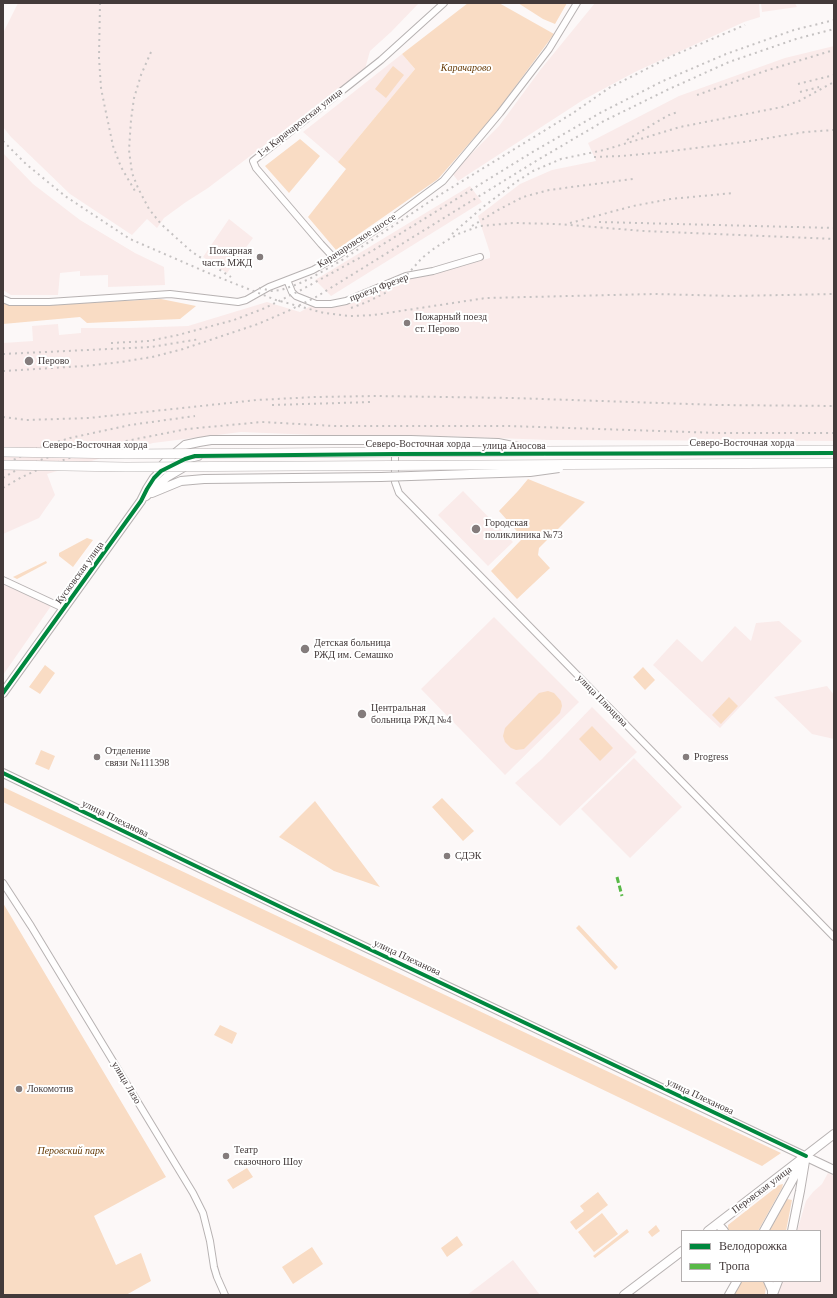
<!DOCTYPE html>
<meta charset="utf-8">
<style>
body{margin:0}
#map{position:relative;width:837px;height:1298px;overflow:hidden;background:#fcf8f8;font-family:"Times New Roman",serif}
canvas{display:block}
.frame{position:absolute;inset:0;border:4px solid #433a3a;pointer-events:none}
.legend{position:absolute;left:681px;top:1230px;width:140px;height:52px;box-sizing:border-box;background:#fff;border:1px solid #b4b0b0;margin:0;padding:5px 7px;list-style:none;font-size:12px;color:#433a3a}
.legend li{display:flex;align-items:center;gap:8px;height:20px}
.legend b{width:20px;border:1px solid #b4b0b0}
</style>
<div id="map">
<canvas width="837" height="1298"></canvas>
<div class="frame"></div>
<ul class="legend">
<li><b style="height:5px;background:#00873e"></b>Велодорожка</li>
<li><b style="height:5px;background:#58b947"></b>Тропа</li>
</ul>
</div>
<script>
const ctx = document.querySelector('canvas').getContext('2d');
ctx.lineJoin = 'round';
function fillPath(path, color) { ctx.fillStyle = color; ctx.fill(path, 'evenodd'); }
const shape = rows => new Path2D(rows.map(r => 'M' + r).join(''));
function strokePath(path, color, width, dash) { ctx.strokeStyle = color; ctx.lineWidth = width; ctx.lineCap = dash ? 'butt' : 'round'; ctx.setLineDash(dash || []); ctx.stroke(path); }
function drawText(font, color, halo, rows, align = 'center') {
  ctx.font = font + ' "Times New Roman",serif'; ctx.lineWidth = 4; ctx.setLineDash([]); ctx.textBaseline = 'middle'; ctx.strokeStyle = halo; ctx.fillStyle = color; for (const [text, x, y, turn = 0] of rows) {
    ctx.save(); ctx.translate(x, y); ctx.rotate((+turn || 0) * Math.PI / 180); ctx.textAlign = isNaN(turn) ? turn : align; if (halo) ctx.strokeText(text, 0, 0); ctx.fillText(text, 0, 0); ctx.restore();
  }
}
fillPath(shape([
 [18,3,419,3,391,32,370,51,365,69,208,188,186,202,164,218,157,228,147,219,132,235,70,194,11,137,3,127,3,33],
 [595,3,759,3,760,17,744,22,635,72,583,100,458,181,452,173,499,126,541,69],
 [761,3,795,3,797,7,762,12],
 [834,46,834,441,550,440,440,436,341,436,241,432,153,443,47,474,55,495,39,518,3,534,3,343,33,341,32,326,58,324,59,335,81,333,81,328,129,328,188,326,267,302,300,312,314,304,328,306,346,304,406,279,436,273,490,258,490,253,478,216,520,184,552,170,596,161,588,143,679,96,785,58],
 [402,54,415,69,338,162,303,132],
 [3,153,33,184,80,220,135,253,164,267,165,285,108,287,108,275,80,276,80,271,60,273,58,295,11,295,3,290],
 [470,186,482,202,331,296,315,280],
 [229,219,253,238,227,273,203,257],
 [463,491,513,542,488,566,438,515],
 [3,584,51,606,3,675],
 [494,617,579,702,505,775,421,689],
 [779,621,802,641,720,728,653,665,677,639,702,662,735,626,751,641,756,623],
 [827,686,834,695,834,739,812,734,774,697],
 [592,707,637,752,560,826,515,783,542,759],
 [634,758,682,807,630,858,581,809],
 [828,1173,834,1176,834,1295,777,1295,781,1281,820,1281,820,1231,797,1231,806,1201,813,1192,822,1184],
 [513,1260,540,1295,467,1295]
]), '#faebea');
fillPath(shape([
 [468,3,499,3,554,34,495,114,438,179,336,250,308,217,346,169,338,162,415,69,402,54],
 [518,3,567,3,555,24,543,19],
 [393,66,404,75,386,98,375,89],
 [300,139,320,156,289,193,265,166],
 [161,299,196,306,180,319,87,323,80,317,3,324,3,303,41,305],
 [528,479,585,502,539,548,538,555,550,568,517,599,491,571,523,538,499,511,518,491],
 [87,538,93,540,73,567,59,556,59,553],
 [46,561,47,563,17,579,13,577],
 [45,665,55,673,40,694,29,687],
 [643,667,655,680,645,690,633,677],
 [548,691,554,693,561,701,562,706,560,713,524,749,516,750,511,748,505,742,503,736,505,728,539,693],
 [729,697,738,706,721,724,712,715],
 [592,726,613,748,600,761,579,739],
 [41,750,55,756,49,770,35,764],
 [3,787,781,1153,762,1166,3,802],
 [442,798,474,831,463,841,432,807],
 [315,801,380,887,334,871,279,837],
 [3,903,166,1177,94,1216,116,1265,141,1253,151,1281,126,1295,3,1295],
 [579,925,618,967,615,970,576,928],
 [220,1025,237,1033,232,1044,214,1035],
 [247,1168,253,1177,233,1189,227,1180],
 [783,1184,782,1188,758,1231,728,1231,728,1225,779,1185],
 [598,1192,608,1205,576,1230,570,1222,584,1211,580,1206],
 [787,1199,792,1200,786,1231,769,1231],
 [602,1213,618,1234,594,1252,578,1232],
 [656,1225,660,1231,652,1237,648,1232],
 [627,1229,629,1232,595,1258,593,1256],
 [457,1236,463,1245,447,1257,441,1248],
 [312,1247,323,1264,293,1284,282,1267],
 [741,1281,763,1281,766,1285,765,1295,733,1295]
]), '#f9dcc4');
const street = shape([
 [334,258,321,244,256,168,253,161,381,60,444,3],
 [287,280,292,292,296,296,316,304,331,304,346,301,406,276,433,271,480,257],
 [3,299,10,302,49,302,170,294,238,302,246,300,269,287,313,270,334,258,392,219,443,181,500,113,549,49,577,3],
 [395,454,395,482,399,493,834,937],
 [3,580,63,608],
 [3,883,31,926,193,1193,203,1213,210,1241,214,1267,217,1277,225,1295]
]);
const secondary = shape([
 [158,470,168,459,185,445,199,442,211,440,411,440,498,443,528,449],
 [152,493,181,481,204,479,294,478],
 [146,496,167,477,184,467],
 [3,693,141,501,147,489,154,478,161,471,171,465,185,459,198,456],
 [3,773,289,911,834,1170],
 [718,1224,724,1231],
 [708,1231,834,1134],
 [764,1231,803,1161],
 [792,1231,800,1191,805,1161],
 [768,1281,772,1290,772,1295],
 [773,1294,778,1281],
 [624,1295,682,1251],
 [729,1295,737,1281]
]);
const primary = shape([
 [544,451,834,450]
]);
strokePath(street, '#b7b2b2', 8);
strokePath(secondary, '#b7b2b2', 10);
strokePath(primary, '#b7b2b2', 10);
strokePath(street, '#fffefe', 6);
strokePath(secondary, '#fffefe', 8);
strokePath(primary, '#fffefe', 9);
strokePath(shape([
 [100,3,99,58,101,88,104,103,113,146,121,167,135,191],
 [151,52,141,75,134,98,131,120,129,150,132,173,138,188,149,209,161,224,192,252,231,277],
 [798,84,834,75],
 [800,92,819,87],
 [697,95,765,71,834,50],
 [627,140,660,120,671,114,679,112],
 [3,141,26,164,65,196,130,239,213,275,276,300,324,313,350,316,374,315,486,298,655,294,733,296,834,294],
 [594,157,622,156,664,152,744,142,805,132,834,130],
 [599,222,834,228],
 [570,223,633,206,670,199,734,193],
 [472,226,498,210,523,197,549,190,633,179],
 [452,234,483,207,516,182,533,171,561,159,604,150,680,127,782,107,799,101,834,82],
 [259,288,272,291,281,290,298,284,311,278,339,262,438,196,573,113,609,88,672,56,745,25],
 [351,308,367,302,387,292,406,276,422,258,436,247,458,234,480,226,514,223,557,224,644,231,834,239],
 [111,343,149,341,178,335,234,320,265,308,301,290,372,251,531,153,600,113,663,81,726,54,794,30,834,20],
 [3,354,151,347,200,339],
 [3,371,85,366,121,362,152,357,183,349,258,324,288,311,316,297,536,161,604,121,667,90,729,62,796,39,834,29],
 [272,405,372,402],
 [3,417,26,420,89,418,257,400,315,397,377,396,513,398,719,405,834,406],
 [3,465,40,447,70,438,130,425,195,416],
 [3,478,18,469,43,459,86,446,98,443],
 [3,488,22,477,46,466,87,452,126,441,187,429,262,422,335,426,509,426,719,433,834,433]
]), '#c5c2c2', 2, [2, 4]);
const secondaryBridge = shape([
 [294,478,381,477,530,472,559,468]
]);
const primaryBridge = shape([
 [3,452,126,454,544,451],
 [3,465,126,467,834,463]
]);
strokePath(secondaryBridge, '#b7b2b2', 10, []);
strokePath(primaryBridge, '#b7b2b2', 10, []);
strokePath(secondaryBridge, '#fffefe', 8);
strokePath(primaryBridge, '#fffefe', 9);
strokePath(shape([
 [617,877,622,896]
]), '#58b947', 3, [6, 3]);
strokePath(shape([
 [3,693,141,501,147,489,154,478,161,471,185,459,195,456,395,454,834,453],
 [3,773,289,911,806,1156]
]), '#00873e', 4);
for (const [x, y, r, color] of [
 [260,257,4,"#847c7c"],
 [407,323,4,"#847c7c"],
 [29,361,5,"#847c7c"],
 [476,529,5,"#847c7c"],
 [305,649,5,"#847c7c"],
 [362,714,5,"#847c7c"],
 [97,757,4,"#847c7c"],
 [686,757,4,"#847c7c"],
 [447,856,4,"#847c7c"],
 [19,1089,4,"#847c7c"],
 [226,1156,4,"#847c7c"]
]) { const dot = new Path2D(); dot.arc(x, y, r, 0, 2 * Math.PI); ctx.fillStyle = color; ctx.fill(dot); strokePath(dot, '#fff', 1.5); }
drawText('italic 10px', '#653904', '#fff', [
 ["Карачарово",466,68],
 ["Перовский парк",71,1151]
]);
drawText('10px', '#433a3a', '#fff', [
 ["1-я Карачаровская улица",300,123,-38],
 ["Карачаровское шоссе",357,241,-33],
 ["проезд Фрезер",379,288,-21],
 ["Северо-Восточная хорда",742,443],
 ["Северо-Восточная хорда",418,444],
 ["Северо-Восточная хорда",95,445],
 ["улица Аносова",514,446],
 ["Кусковская улица",80,573,-54],
 ["улица Плющева",602,701,46],
 ["улица Плеханова",115,819,26],
 ["улица Плеханова",407,958,25],
 ["улица Лазо",126,1083,59],
 ["улица Плеханова",700,1097,25],
 ["Перовская улица",762,1190,-37]
]);
drawText('10px', '#433a3a', '#fff', [
 ["Пожарная",252,251,"right"],
 ["часть МЖД",252,263,"right"],
 ["Пожарный поезд",415,317],
 ["ст. Перово",415,329],
 ["Перово",38,361],
 ["Городская",485,523],
 ["поликлиника №73",485,535],
 ["Детская больница",314,643],
 ["РЖД им. Семашко",314,655],
 ["Центральная",371,708],
 ["больница РЖД №4",371,720],
 ["Отделение",105,751],
 ["связи №111398",105,763],
 ["Progress",694,757],
 ["СДЭК",455,856],
 ["Локомотив",27,1089],
 ["Театр",234,1150],
 ["сказочного Шоу",234,1162]
], 'left');
</script>
